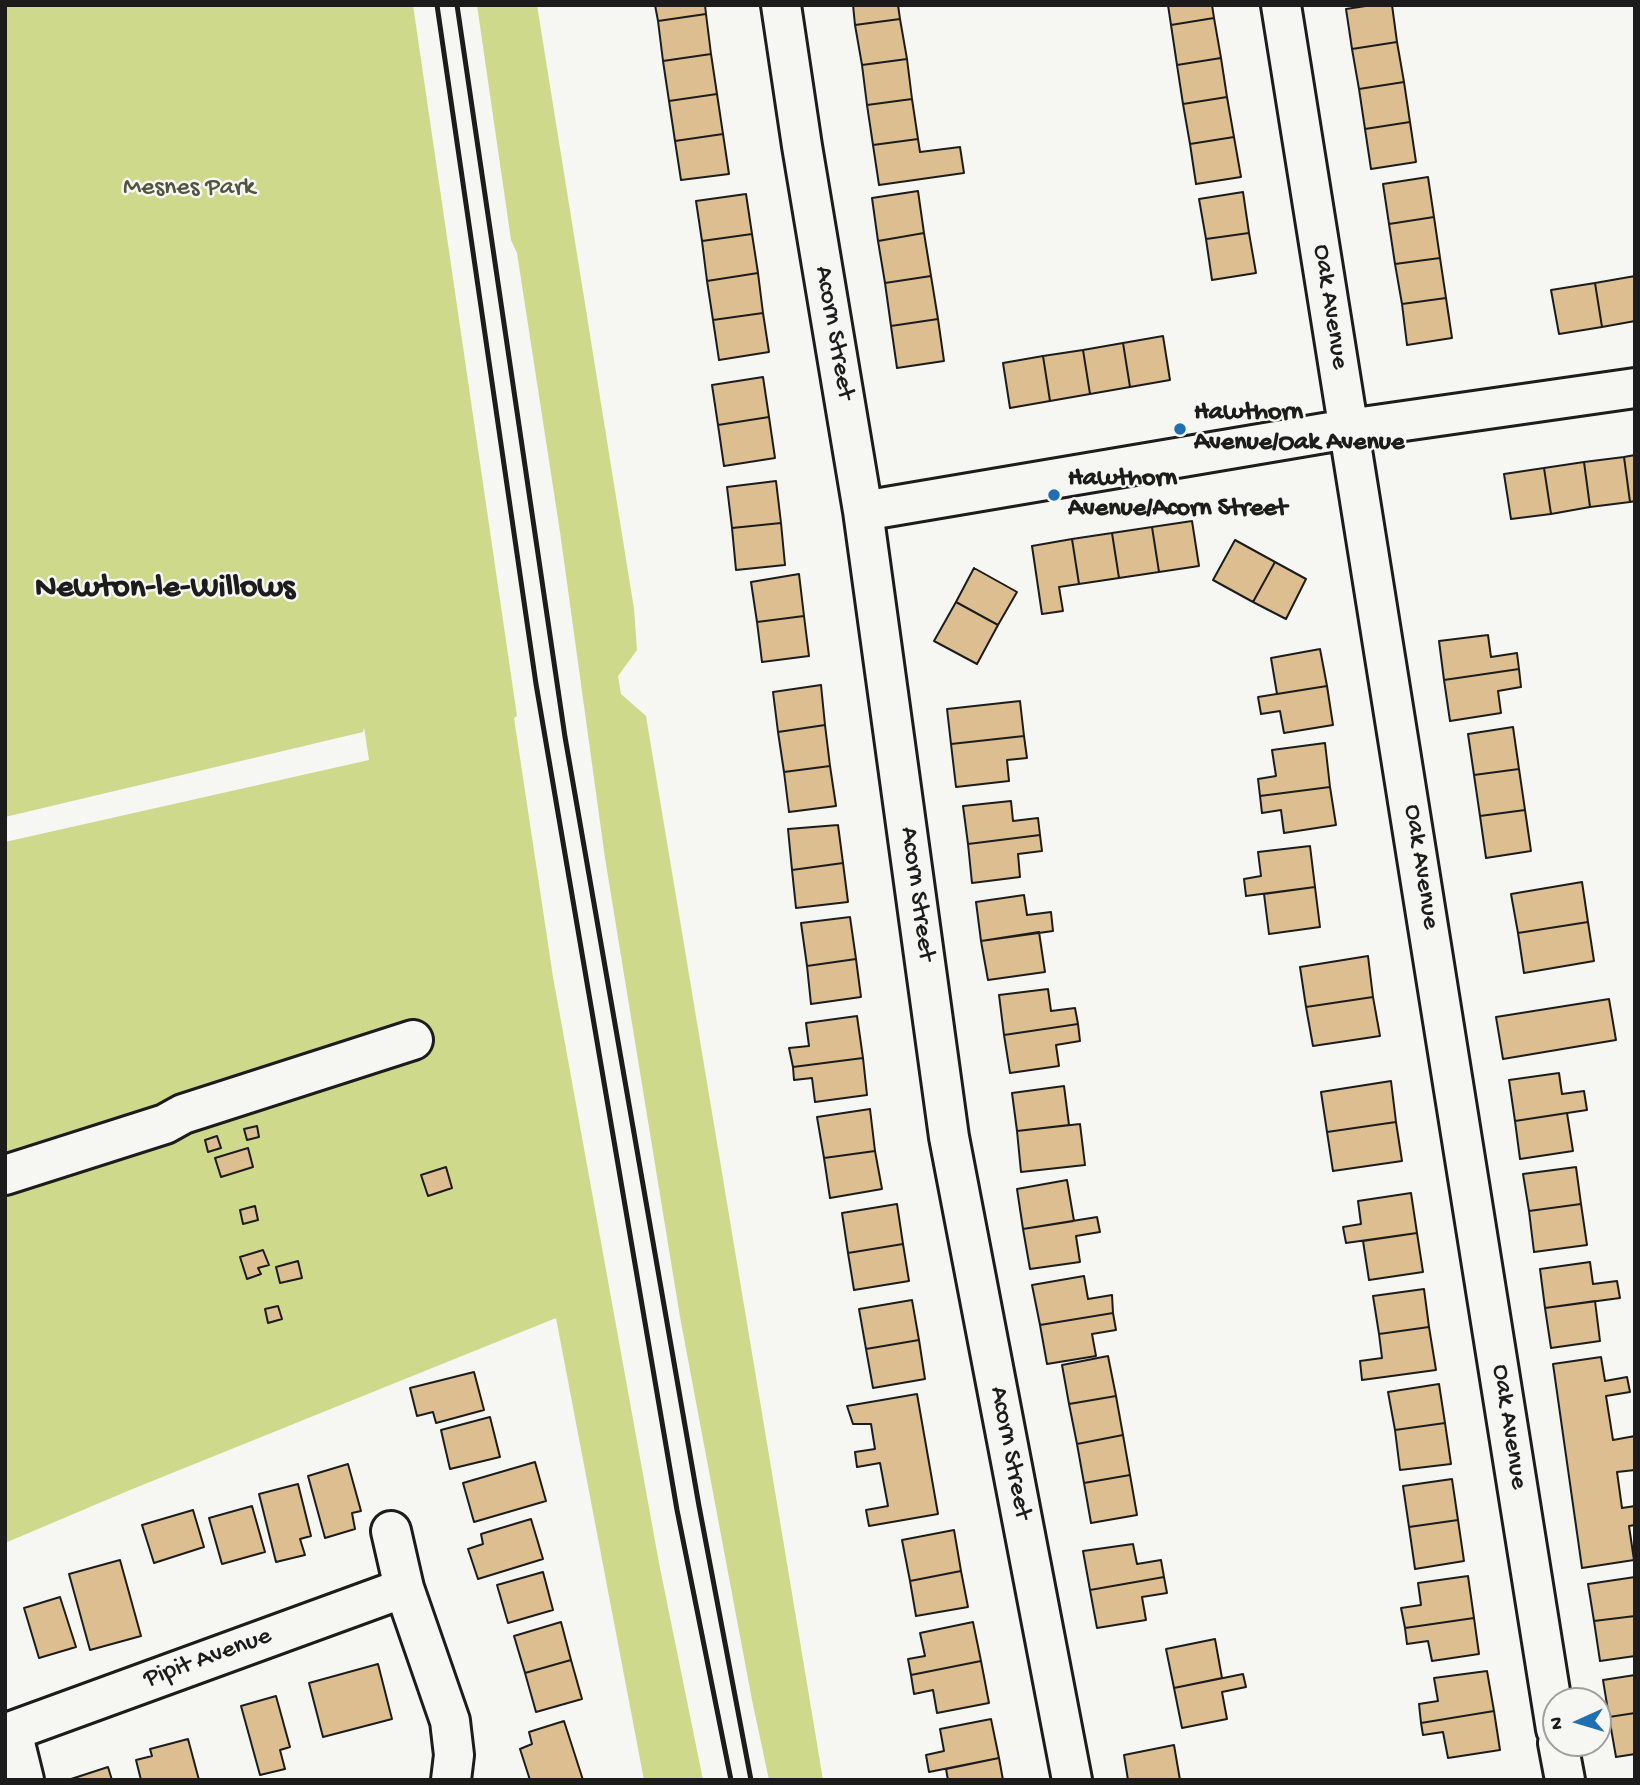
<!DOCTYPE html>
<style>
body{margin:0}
#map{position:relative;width:1640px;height:1785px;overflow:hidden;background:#f6f6f2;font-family:"Gochi Hand",sans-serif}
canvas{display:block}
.frame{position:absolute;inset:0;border:7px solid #1c1c1c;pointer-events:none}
.north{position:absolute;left:1542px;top:1687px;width:70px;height:70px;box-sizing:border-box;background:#f6f6f2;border:2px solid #9f9f9c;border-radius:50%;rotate:266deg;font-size:19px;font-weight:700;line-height:28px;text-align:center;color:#1c1c1c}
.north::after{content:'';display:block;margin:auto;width:24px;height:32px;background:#1f6fb2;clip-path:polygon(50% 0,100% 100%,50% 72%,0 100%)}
</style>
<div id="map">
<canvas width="1640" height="1785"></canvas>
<div class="frame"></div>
<div class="north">N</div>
</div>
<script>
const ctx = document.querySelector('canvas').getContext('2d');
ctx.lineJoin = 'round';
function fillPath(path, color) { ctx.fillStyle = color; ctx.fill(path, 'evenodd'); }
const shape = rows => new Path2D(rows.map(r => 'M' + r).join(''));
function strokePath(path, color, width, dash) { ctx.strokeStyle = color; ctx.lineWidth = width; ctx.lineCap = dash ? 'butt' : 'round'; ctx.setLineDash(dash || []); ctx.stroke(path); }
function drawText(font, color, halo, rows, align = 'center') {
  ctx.font = font + ' "Gochi Hand",sans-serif'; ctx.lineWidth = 5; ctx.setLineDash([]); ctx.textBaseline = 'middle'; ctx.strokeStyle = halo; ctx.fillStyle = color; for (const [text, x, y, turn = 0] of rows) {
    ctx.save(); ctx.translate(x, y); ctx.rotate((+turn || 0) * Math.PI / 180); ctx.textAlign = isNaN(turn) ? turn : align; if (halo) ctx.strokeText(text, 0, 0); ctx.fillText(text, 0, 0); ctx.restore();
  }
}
fillPath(shape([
 [5,5,413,5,517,716,514,718,553,977,659,1563,703,1780,644,1780,556,1318,130,1490,5,1543,5,842,369,760,364,727,363,732,5,817],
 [477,5,537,5,634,609,637,650,618,676,621,694,646,716,823,1780,769,1780,752,1700,680,1317,605,858,560,532,517,253,511,240]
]), '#ced98c');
const building = shape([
 [655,5,705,5,706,14,658,21,655,5],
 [853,5,898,5,900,19,855,25,853,5],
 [1168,5,1212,5,1214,18,1171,25,1168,5],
 [1372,5,1392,5,1397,42,1352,49,1346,9,1372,5],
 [706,14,711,54,663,61,658,21,706,14],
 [1214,18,1221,58,1177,65,1171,25,1214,18],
 [900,19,907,59,862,65,855,25,900,19],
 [1397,42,1404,82,1359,89,1352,49,1397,42],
 [711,54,717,94,669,101,663,61,711,54],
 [1221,58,1227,97,1183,104,1177,65,1221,58],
 [907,59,912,99,867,105,862,65,907,59],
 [1404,82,1410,122,1365,129,1359,89,1404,82],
 [717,94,723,134,675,141,669,101,717,94],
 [1227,97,1234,137,1190,144,1183,104,1227,97],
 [912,99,918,139,873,145,867,105,912,99],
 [1410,122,1416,162,1371,169,1365,129,1410,122],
 [723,134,729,174,681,180,675,141,723,134],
 [1234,137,1241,177,1196,184,1190,144,1234,137],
 [918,139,920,152,960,147,964,173,879,185,873,145,918,139],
 [1428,177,1434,217,1389,224,1383,184,1428,177],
 [918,191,924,233,878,241,872,198,918,191],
 [1243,192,1249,233,1206,239,1199,199,1243,192],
 [746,194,752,234,702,241,696,201,746,194],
 [1434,217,1440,258,1395,264,1389,224,1434,217],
 [924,233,931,276,885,283,878,241,924,233],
 [1249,233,1256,273,1212,280,1206,239,1249,233],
 [752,234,758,273,707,281,702,241,752,234],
 [1440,258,1446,298,1402,304,1395,264,1440,258],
 [758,273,763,313,713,320,707,281,758,273],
 [931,276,938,319,891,326,885,283,931,276],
 [1635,276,1635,321,1602,327,1595,283,1635,276],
 [1595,283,1602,327,1559,334,1551,290,1595,283],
 [1446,298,1452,338,1407,345,1402,304,1446,298],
 [763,313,769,352,719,360,713,320,763,313],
 [938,319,944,361,897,368,891,326,938,319],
 [1163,336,1170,380,1130,387,1123,343,1163,336],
 [1123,343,1130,387,1090,394,1083,350,1123,343],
 [1083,350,1090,394,1050,401,1043,356,1083,350],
 [1043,356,1050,401,1010,408,1003,363,1043,356],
 [763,377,769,417,718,425,712,385,763,377],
 [769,417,775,458,724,466,718,425,769,417],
 [1635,455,1635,501,1630,502,1624,457,1635,455],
 [1624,457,1630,502,1590,507,1584,462,1624,457],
 [1584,462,1590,507,1551,514,1544,468,1584,462],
 [1544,468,1551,514,1511,519,1504,474,1544,468],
 [776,481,781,523,732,528,727,487,776,481],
 [1192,521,1199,566,1159,572,1152,527,1192,521],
 [781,523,785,565,736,570,732,528,781,523],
 [1152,527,1159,572,1119,578,1112,533,1152,527],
 [1112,533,1119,578,1079,584,1072,539,1112,533],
 [1072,539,1079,584,1059,587,1063,611,1042,614,1032,546,1072,539],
 [1235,540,1275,562,1253,602,1213,580,1235,540],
 [1275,562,1306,579,1286,619,1253,602,1275,562],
 [974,568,1017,592,998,625,956,602,974,568],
 [799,574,804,616,757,622,751,582,799,574],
 [956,602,998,625,977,664,934,641,956,602],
 [804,616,809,656,762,662,757,622,804,616],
 [1488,635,1491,657,1517,653,1519,669,1444,680,1439,641,1488,635],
 [1320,649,1327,686,1277,694,1271,658,1320,649],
 [1519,669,1521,687,1498,691,1501,713,1450,721,1444,680,1519,669],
 [821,685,825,725,778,732,773,692,821,685],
 [1327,686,1333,725,1284,733,1280,711,1261,714,1258,697,1327,686],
 [1020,701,1024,736,951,744,947,709,1020,701],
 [825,725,830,766,784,772,778,732,825,725],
 [1513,727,1519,769,1474,775,1468,734,1513,727],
 [1024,736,1027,758,1007,760,1009,781,956,787,951,744,1024,736],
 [1325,743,1330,787,1260,796,1258,779,1276,776,1272,750,1325,743],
 [830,766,836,806,789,812,784,772,830,766],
 [1519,769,1525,810,1480,816,1474,775,1519,769],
 [1330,787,1336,825,1284,833,1281,810,1262,813,1260,796,1330,787],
 [1011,801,1013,821,1038,818,1040,835,968,844,963,806,1011,801],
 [1525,810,1531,851,1486,858,1480,816,1525,810],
 [838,825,843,863,792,870,788,829,838,825],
 [1040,835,1042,851,1018,854,1020,877,972,883,968,844,1040,835],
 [1310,846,1315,887,1246,896,1244,879,1261,876,1258,852,1310,846],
 [843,863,848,902,796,908,792,870,843,863],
 [1582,882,1588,922,1518,933,1511,894,1582,882],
 [1315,887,1320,927,1269,934,1264,894,1315,887],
 [1024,895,1027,915,1051,912,1053,931,981,941,976,902,1024,895],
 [850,917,856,959,807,966,801,923,850,917],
 [1588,922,1594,961,1524,973,1518,933,1588,922],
 [1039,932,1045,972,988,980,981,941,1039,932],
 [1368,956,1373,997,1306,1007,1300,967,1368,956],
 [856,959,861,997,811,1004,807,966,856,959],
 [1048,989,1051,1011,1075,1008,1078,1024,1004,1035,999,995,1048,989],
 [1373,997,1380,1036,1313,1046,1306,1007,1373,997],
 [1609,999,1616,1040,1503,1059,1496,1017,1609,999],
 [857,1016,863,1058,793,1067,789,1048,809,1046,806,1023,857,1016],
 [1078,1024,1080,1041,1056,1045,1059,1066,1010,1073,1004,1035,1078,1024],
 [863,1058,867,1095,815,1102,812,1078,794,1080,793,1067,863,1058],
 [1559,1073,1562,1094,1584,1091,1587,1110,1515,1121,1509,1080,1559,1073],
 [1391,1081,1396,1122,1327,1132,1321,1092,1391,1081],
 [1064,1086,1069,1125,1017,1131,1012,1093,1064,1086],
 [870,1109,875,1151,824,1158,817,1117,870,1109],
 [1567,1113,1573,1151,1520,1159,1515,1121,1567,1113],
 [1396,1122,1402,1161,1333,1171,1327,1132,1396,1122],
 [1080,1124,1085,1165,1021,1172,1017,1131,1080,1124],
 [257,1126,259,1137,247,1140,244,1129,257,1126],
 [217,1136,221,1148,208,1152,205,1140,217,1136],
 [248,1148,253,1167,221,1177,215,1158,248,1148],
 [875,1151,882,1189,830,1198,824,1158,875,1151],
 [446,1167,452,1188,428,1196,421,1175,446,1167],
 [1576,1167,1581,1204,1529,1211,1523,1174,1576,1167],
 [1067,1180,1074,1221,1023,1229,1017,1189,1067,1180],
 [1411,1193,1417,1233,1346,1243,1343,1227,1361,1224,1358,1201,1411,1193],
 [897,1204,903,1244,848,1253,842,1213,897,1204],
 [1581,1204,1587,1245,1534,1252,1529,1211,1581,1204],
 [255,1206,258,1220,243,1224,240,1210,255,1206],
 [1097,1217,1100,1232,1076,1236,1080,1262,1030,1269,1023,1229,1097,1217],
 [1417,1233,1423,1272,1369,1280,1363,1241,1417,1233],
 [903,1244,909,1281,854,1290,848,1253,903,1244],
 [263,1250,269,1265,258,1268,261,1274,247,1279,240,1257,263,1250],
 [298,1261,302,1278,280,1283,276,1267,298,1261],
 [1590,1262,1593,1284,1617,1281,1620,1298,1545,1308,1540,1269,1590,1262],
 [1084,1276,1088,1299,1112,1295,1113,1313,1040,1325,1032,1285,1084,1276],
 [1424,1289,1429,1327,1379,1334,1373,1296,1424,1289],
 [912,1300,919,1340,866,1349,859,1309,912,1300],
 [1595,1301,1600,1341,1551,1348,1545,1308,1595,1301],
 [278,1306,282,1319,268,1323,265,1309,278,1306],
 [1113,1313,1116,1330,1092,1334,1096,1356,1047,1364,1040,1325,1113,1313],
 [1429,1327,1436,1370,1362,1380,1360,1361,1382,1358,1379,1334,1429,1327],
 [919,1340,925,1379,873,1388,866,1349,919,1340],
 [1108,1356,1116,1396,1069,1404,1062,1365,1108,1356],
 [1601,1357,1605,1381,1627,1377,1630,1392,1606,1396,1613,1440,1635,1436,1635,1470,1617,1472,1622,1508,1635,1506,1635,1525,1629,1526,1634,1560,1582,1568,1553,1364,1601,1357],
 [474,1372,484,1410,436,1423,433,1412,417,1416,410,1388,474,1372],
 [1439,1384,1445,1423,1395,1430,1388,1392,1439,1384],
 [917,1394,938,1514,869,1526,866,1510,888,1506,880,1463,857,1467,855,1452,875,1449,871,1424,853,1424,847,1406,917,1394],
 [1116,1396,1123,1435,1077,1444,1069,1404,1116,1396],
 [490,1417,500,1457,450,1469,441,1430,490,1417],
 [1445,1423,1451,1464,1400,1470,1395,1430,1445,1423],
 [1123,1435,1130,1475,1084,1483,1077,1444,1123,1435],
 [535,1462,546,1501,474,1522,463,1483,535,1462],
 [348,1464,361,1511,352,1513,355,1529,325,1538,308,1476,348,1464],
 [1130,1475,1137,1515,1091,1523,1084,1483,1130,1475],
 [1452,1479,1458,1520,1409,1527,1403,1486,1452,1479],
 [298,1484,311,1536,300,1539,305,1555,276,1562,259,1494,298,1484],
 [252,1506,265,1552,222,1564,209,1518,252,1506],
 [193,1510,204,1547,154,1563,142,1525,193,1510],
 [531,1519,543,1559,478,1579,468,1549,483,1544,481,1534,531,1519],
 [1458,1520,1464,1561,1415,1569,1409,1527,1458,1520],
 [954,1530,961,1571,910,1581,902,1540,954,1530],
 [1133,1544,1137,1564,1161,1560,1164,1577,1090,1590,1083,1551,1133,1544],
 [120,1560,141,1636,90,1650,69,1574,120,1560],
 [961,1571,968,1607,916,1616,910,1581,961,1571],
 [543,1572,553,1610,508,1623,497,1585,543,1572],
 [1468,1576,1474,1618,1405,1628,1401,1608,1421,1605,1418,1583,1468,1576],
 [1164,1577,1167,1593,1142,1597,1146,1620,1097,1628,1090,1590,1164,1577],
 [1635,1577,1635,1616,1594,1621,1588,1584,1635,1577],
 [60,1597,76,1647,39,1658,24,1608,60,1597],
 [1635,1616,1635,1656,1600,1661,1594,1621,1635,1616],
 [1474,1618,1479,1654,1432,1661,1428,1641,1407,1644,1405,1628,1474,1618],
 [561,1622,571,1660,525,1673,514,1636,561,1622],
 [973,1622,981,1661,911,1675,908,1659,925,1656,920,1633,973,1622],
 [1215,1639,1222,1678,1174,1688,1166,1649,1215,1639],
 [571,1660,582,1699,536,1712,525,1673,571,1660],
 [981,1661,989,1703,937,1713,933,1690,914,1694,911,1675,981,1661],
 [378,1664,392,1719,323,1737,309,1683,378,1664],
 [1487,1671,1494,1711,1421,1723,1419,1704,1438,1701,1434,1678,1487,1671],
 [1243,1674,1246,1687,1222,1692,1227,1719,1182,1728,1174,1688,1243,1674],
 [1635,1675,1635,1713,1609,1717,1603,1680,1635,1675],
 [276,1696,290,1747,280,1750,285,1769,260,1775,241,1706,276,1696],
 [1494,1711,1500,1750,1448,1758,1443,1732,1423,1735,1421,1723,1494,1711],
 [1635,1713,1635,1754,1616,1757,1609,1717,1635,1713],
 [991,1719,999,1758,929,1772,926,1755,944,1751,940,1729,991,1719],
 [564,1721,583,1780,530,1780,520,1749,532,1744,529,1732,564,1721],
 [188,1739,199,1780,141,1780,136,1760,152,1756,150,1749,188,1739],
 [1174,1745,1180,1780,1128,1780,1124,1755,1174,1745],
 [999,1758,1003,1780,948,1780,946,1769,999,1758],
 [108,1767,112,1780,68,1780,108,1767]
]);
fillPath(building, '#dcbe90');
strokePath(building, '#1c1c1c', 2);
const minor = shape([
 [781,5,802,146,863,511,949,1137,1072,1780],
 [1281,5,1556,1729],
 [863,511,1348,429,1635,388],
 [5,1175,165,1124,183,1114,413,1040],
 [391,1531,404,1588],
 [12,1731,404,1588,450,1721,454,1755,451,1780],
 [5,1734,12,1731,24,1780],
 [1558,1743,1565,1780]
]);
strokePath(minor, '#1c1c1c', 44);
strokePath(minor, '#f6f6f2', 38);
strokePath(shape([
 [437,5,536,684,677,1510,731,1780],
 [457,5,565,737,699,1506,751,1780]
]), '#1c1c1c', 5);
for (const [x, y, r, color] of [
 [1180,429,7,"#1f6fb2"],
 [1054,495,7,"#1f6fb2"]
]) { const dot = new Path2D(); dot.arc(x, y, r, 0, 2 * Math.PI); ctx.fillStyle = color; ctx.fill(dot); strokePath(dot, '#f6f6f2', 2.5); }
drawText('26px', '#51553e', '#f6f6f2', [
 ["Mesnes Park",189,189]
]);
drawText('26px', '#1c1c1c', '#f6f6f2', [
 ["Oak Avenue",1329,307,81],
 ["Acorn Street",833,333,80],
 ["Oak Avenue",1420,867,81],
 ["Acorn Street",916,894,82],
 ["Oak Avenue",1508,1427,81],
 ["Acorn Street",1009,1453,79],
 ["Pipit Avenue",208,1659,-20]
]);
drawText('bold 26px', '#1c1c1c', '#f6f6f2', [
 ["Hawthorn",1194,414],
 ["Avenue/Oak Avenue",1194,444],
 ["Hawthorn",1068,480],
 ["Avenue/Acorn Street",1068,510]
], 'left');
drawText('bold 33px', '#1c1c1c', '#f6f6f2', [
 ["Newton-le-Willows",165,590]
]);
</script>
